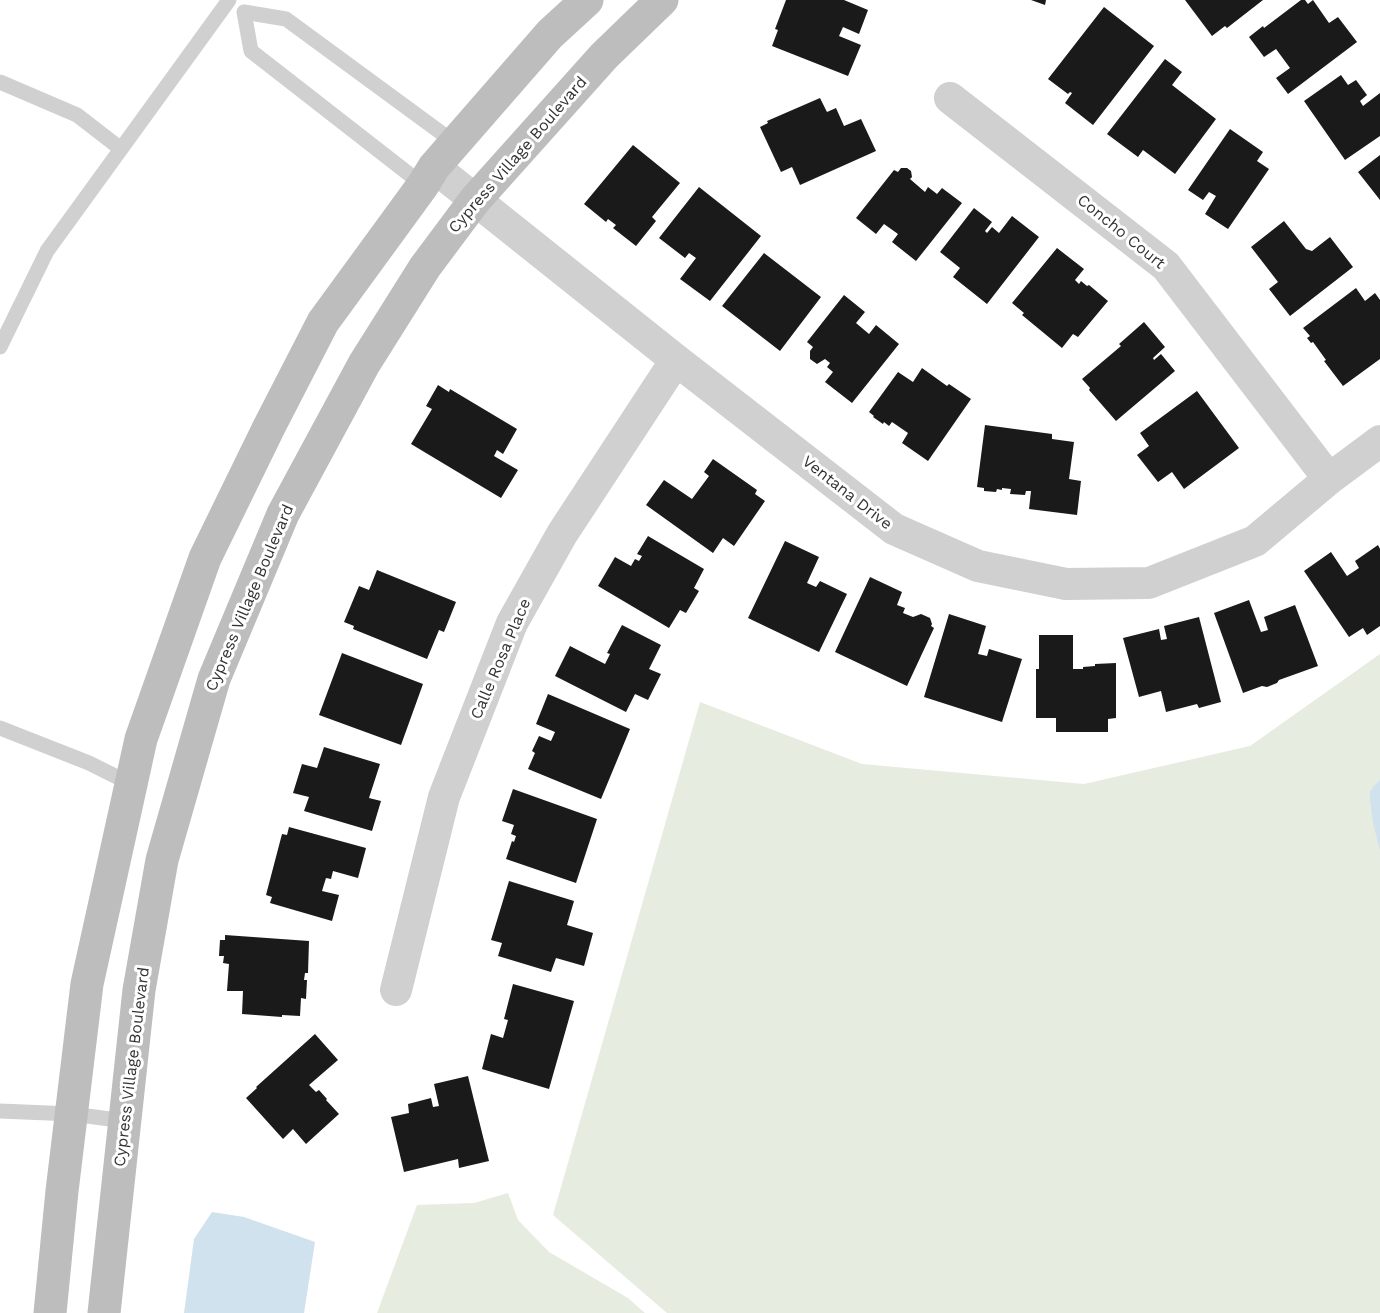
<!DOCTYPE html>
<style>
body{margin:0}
canvas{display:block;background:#fff}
</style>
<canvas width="1380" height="1313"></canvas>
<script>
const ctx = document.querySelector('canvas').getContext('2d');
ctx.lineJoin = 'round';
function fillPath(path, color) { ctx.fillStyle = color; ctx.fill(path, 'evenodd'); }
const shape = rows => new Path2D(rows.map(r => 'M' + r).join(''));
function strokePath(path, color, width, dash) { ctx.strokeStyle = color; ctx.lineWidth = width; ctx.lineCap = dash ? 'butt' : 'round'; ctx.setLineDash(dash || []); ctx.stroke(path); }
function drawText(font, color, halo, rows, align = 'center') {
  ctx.font = font + ' "Work Sans",sans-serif'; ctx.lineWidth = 6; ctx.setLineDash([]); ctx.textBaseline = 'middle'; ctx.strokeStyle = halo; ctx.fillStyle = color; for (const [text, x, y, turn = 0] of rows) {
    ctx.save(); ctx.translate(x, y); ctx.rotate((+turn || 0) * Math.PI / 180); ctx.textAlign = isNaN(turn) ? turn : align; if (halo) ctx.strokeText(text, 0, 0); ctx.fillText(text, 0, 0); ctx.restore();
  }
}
fillPath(shape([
 [1380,654,1380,1313,667,1313,553,1215,700,702,862,764,1084,784,1250,746],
 [508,1193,518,1220,549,1252,628,1298,645,1313,377,1313,417,1205,474,1203]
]), '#e6ecdf');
fillPath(shape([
 [1380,780,1380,850,1373,823,1370,800,1370,792,1373,787],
 [212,1212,244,1217,315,1242,304,1313,184,1313,194,1239]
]), '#cfe2ee');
fillPath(shape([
 [786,0,844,0,868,10,859,34,843,27,839,36,861,45,848,76,772,46,778,30,775,29],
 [1031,0,1046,0,1045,5],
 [1185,0,1263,0,1227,28,1225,26,1212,36],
 [1301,0,1305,0,1308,4,1313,0,1329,23,1338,17,1357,42,1288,94,1276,78,1290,68,1276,49,1264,57,1249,37,1263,26,1264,28],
 [1104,7,1154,46,1093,125,1065,103,1072,93,1070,92,1068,94,1048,79],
 [1165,59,1182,72,1172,85,1216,119,1175,174,1143,150,1138,157,1107,134],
 [1341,75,1348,85,1356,80,1367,95,1360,101,1363,106,1380,93,1380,136,1345,160,1304,101],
 [820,98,827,112,836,108,844,126,861,119,876,151,800,185,792,167,781,172,760,127,768,123,767,121],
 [1230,129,1263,152,1257,161,1269,169,1228,229,1205,214,1216,196,1209,192,1203,200,1188,190],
 [633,145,680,183,652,217,656,221,636,246,613,228,616,225,608,219,606,222,584,204],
 [1380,155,1380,200,1358,172],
 [901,168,907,168,911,171,912,177,910,179,925,192,928,187,937,194,942,188,962,203,916,261,892,242,898,234,884,224,876,234,856,218,894,170,898,172],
 [699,187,761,236,710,301,680,279,696,258,689,253,685,258,659,238],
 [974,208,992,222,985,231,987,233,992,227,999,233,1012,216,1039,237,987,304,953,277,960,268,940,252],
 [1284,221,1306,249,1312,251,1330,237,1353,267,1290,316,1269,289,1278,282,1251,247],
 [1057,248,1084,269,1075,280,1079,284,1081,281,1087,286,1089,285,1108,301,1078,337,1073,334,1062,348,1022,315,1024,313,1012,303],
 [764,253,821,297,780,351,722,306],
 [1356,288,1365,301,1375,293,1380,300,1380,359,1343,386,1324,361,1326,360,1313,342,1311,343,1307,338,1310,336,1303,328],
 [844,295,865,312,856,323,869,334,876,325,899,344,852,403,825,382,833,372,827,367,830,363,825,359,817,364,810,359,810,351,813,347,807,342],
 [1144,322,1165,347,1153,358,1154,360,1161,354,1175,371,1116,421,1089,390,1090,388,1082,379,1121,346,1119,344],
 [922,368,947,386,949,384,971,399,928,461,902,443,908,433,892,422,889,426,884,422,883,424,873,417,874,416,869,412,898,372,913,382],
 [438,385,449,392,450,389,517,429,503,454,497,450,494,456,518,470,501,498,411,444,432,409,426,406],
 [1197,391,1239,448,1184,489,1172,472,1158,482,1137,455,1149,446,1140,433],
 [985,425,1052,434,1052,439,1074,442,1069,479,1081,481,1077,515,1029,509,1031,491,1026,491,1025,495,1010,494,1011,489,1002,488,1002,490,997,489,996,492,984,491,984,488,977,487],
 [713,459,757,490,755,494,765,501,734,546,723,538,713,553,646,505,664,480,692,499,709,476,704,472],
 [648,536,704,569,694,588,699,591,686,613,680,610,669,628,598,586,615,557,631,566,635,559,639,561,642,556,637,554],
 [785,541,819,557,807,583,816,587,820,581,847,594,819,652,748,618],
 [1378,545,1380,549,1380,626,1367,635,1363,628,1349,637,1304,571,1331,552,1347,576,1359,568,1355,561],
 [377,570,456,602,444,632,439,630,427,659,353,629,354,626,344,622,359,586,369,590],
 [870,577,902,592,897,605,905,608,903,613,913,617,921,614,930,618,932,624,931,626,934,628,907,686,835,652],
 [1249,600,1261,632,1268,630,1264,617,1295,605,1318,666,1279,680,1277,683,1267,687,1262,686,1243,693,1214,613],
 [949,614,986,626,978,654,987,656,989,649,1022,659,1002,722,924,697],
 [1199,617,1221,702,1199,708,1197,704,1166,712,1161,691,1139,697,1123,638,1159,629,1161,640,1167,639,1164,626],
 [622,625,661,645,649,669,661,674,648,700,635,694,626,712,555,676,570,646,605,664,610,654,607,653],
 [1039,635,1073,635,1073,669,1083,669,1083,667,1095,666,1095,664,1116,663,1116,718,1108,719,1108,732,1056,732,1056,718,1036,718,1036,669,1039,669],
 [342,653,423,684,401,745,319,715],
 [548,694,630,729,601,799,528,769,535,753,532,751,539,736,551,741,555,732,536,724],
 [324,747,380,764,369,798,381,801,372,831,304,811,309,797,293,793,302,764,317,768],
 [513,789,597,819,576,883,506,859,512,841,514,842,516,836,511,834,514,825,502,821],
 [289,827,366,848,358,878,333,871,331,879,326,878,322,891,339,895,332,921,270,903,272,897,266,895,282,834,287,835],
 [509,881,574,901,567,925,593,933,584,966,556,958,551,972,498,956,502,943,491,940],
 [225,935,309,941,308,973,305,973,304,980,307,980,306,999,301,998,300,1016,282,1015,282,1017,242,1014,243,991,227,991,229,964,223,963,224,956,219,956,220,940,225,940],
 [513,984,574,1001,549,1089,482,1069,491,1034,503,1038,508,1020,504,1019],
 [315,1034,338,1060,309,1085,316,1092,319,1090,327,1099,326,1100,339,1114,306,1144,293,1129,283,1139,246,1098,257,1088,256,1087],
 [468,1076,489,1161,459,1168,458,1159,404,1172,391,1117,409,1113,408,1104,431,1098,433,1107,439,1106,434,1084]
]), '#1a1a1a');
strokePath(shape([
 [0,82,77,115,121,149],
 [423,185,251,51,244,12,286,19,455,143],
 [0,347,47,251,229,0],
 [0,728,89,763,131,784],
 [0,1111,72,1114,125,1121]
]), '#d0d0d0', 15);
strokePath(shape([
 [950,98,1166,266,1329,479],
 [434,167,676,360,894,529,978,566,1066,584,1149,583,1255,541,1329,479,1380,441],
 [396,990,444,797,512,623,562,534,676,360]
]), '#d0d0d0', 32);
strokePath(shape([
 [50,1313,62,1191,87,984,141,739,205,558,269,427,323,322,423,185,434,167,550,34,587,0],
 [104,1313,139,990,162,860,214,679,283,514,364,364,425,267,475,200,604,56,662,0]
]), '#bdbdbd', 33);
drawText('16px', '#333', '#fff', [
 ["Cypress Village Boulevard",518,155,-49],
 ["Concho Court",1121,232,39],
 ["Ventana Drive",847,493,38],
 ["Cypress Village Boulevard",250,598,-67],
 ["Calle Rosa Place",501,659,-67],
 ["Cypress Village Boulevard",132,1067,-83]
]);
</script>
